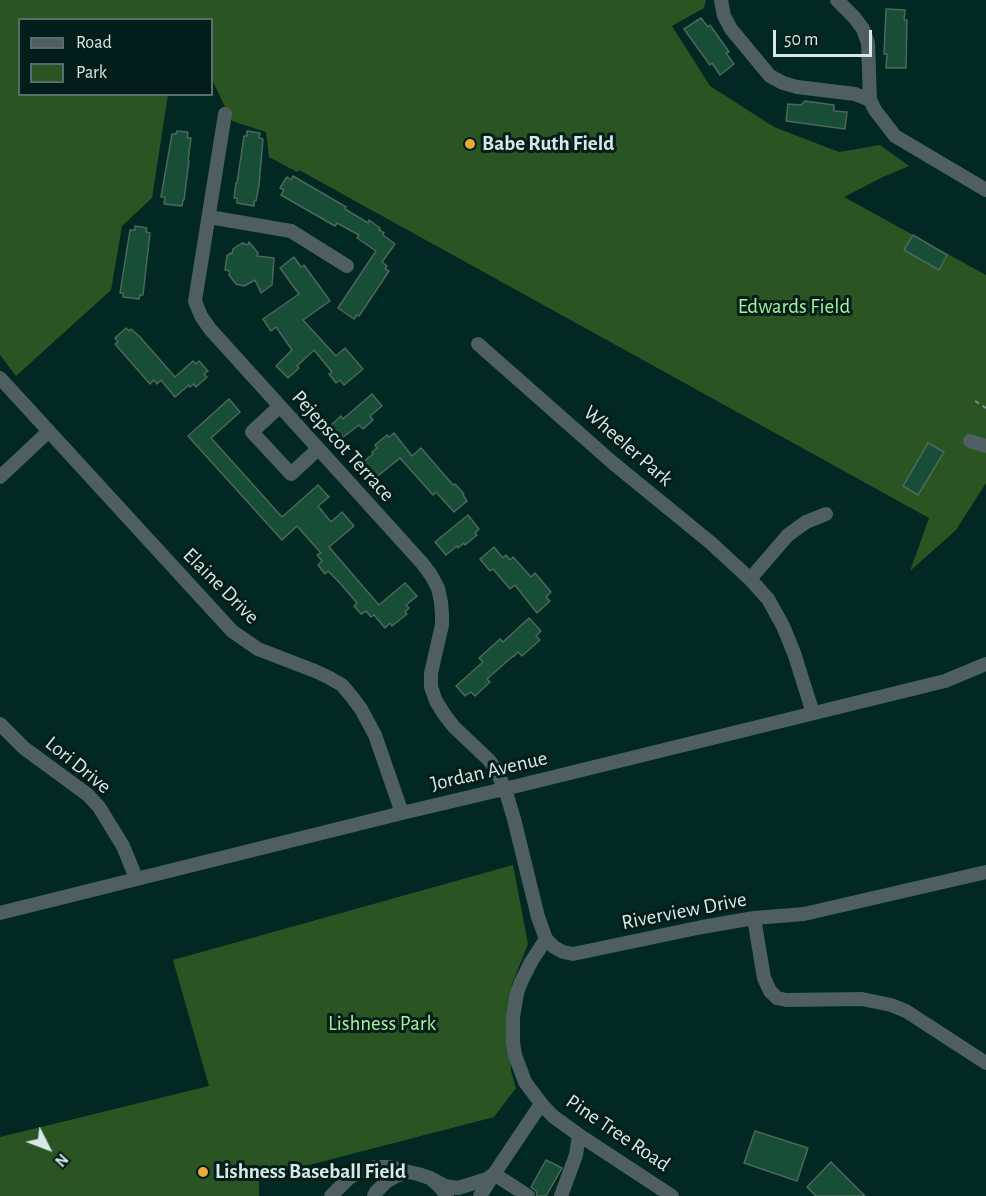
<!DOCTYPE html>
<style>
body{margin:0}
#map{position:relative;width:986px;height:1196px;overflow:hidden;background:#022824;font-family:"Alegreya Sans",sans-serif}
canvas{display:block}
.legend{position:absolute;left:18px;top:18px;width:195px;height:78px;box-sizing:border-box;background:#031d1a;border:2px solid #576f6c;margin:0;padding:8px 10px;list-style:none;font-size:18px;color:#d6e9e6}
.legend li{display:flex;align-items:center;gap:12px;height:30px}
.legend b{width:30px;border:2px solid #576f6c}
.north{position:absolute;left:18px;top:1118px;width:60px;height:60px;-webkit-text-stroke:4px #031d1a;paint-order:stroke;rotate:132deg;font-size:16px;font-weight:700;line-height:24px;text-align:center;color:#d6e9e6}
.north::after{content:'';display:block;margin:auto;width:21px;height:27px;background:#d6e9e6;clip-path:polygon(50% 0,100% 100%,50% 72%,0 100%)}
.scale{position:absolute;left:773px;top:30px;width:99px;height:27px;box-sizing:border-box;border:3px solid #d6e9e6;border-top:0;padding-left:8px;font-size:18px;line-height:21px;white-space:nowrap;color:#d6e9e6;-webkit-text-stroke:4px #031d1a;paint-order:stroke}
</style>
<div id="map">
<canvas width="986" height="1196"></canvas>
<ul class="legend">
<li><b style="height:8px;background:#4f5e60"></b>Road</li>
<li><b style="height:16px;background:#2a5523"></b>Park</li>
</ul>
<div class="north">N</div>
<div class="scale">50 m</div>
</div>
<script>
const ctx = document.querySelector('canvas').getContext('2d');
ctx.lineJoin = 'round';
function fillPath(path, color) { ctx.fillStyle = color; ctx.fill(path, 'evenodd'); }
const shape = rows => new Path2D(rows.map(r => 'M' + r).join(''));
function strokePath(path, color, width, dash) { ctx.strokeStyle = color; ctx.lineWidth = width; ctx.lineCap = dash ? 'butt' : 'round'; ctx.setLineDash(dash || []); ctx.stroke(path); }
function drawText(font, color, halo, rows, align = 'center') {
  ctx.font = font + ' "Alegreya Sans",sans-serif'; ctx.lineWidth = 6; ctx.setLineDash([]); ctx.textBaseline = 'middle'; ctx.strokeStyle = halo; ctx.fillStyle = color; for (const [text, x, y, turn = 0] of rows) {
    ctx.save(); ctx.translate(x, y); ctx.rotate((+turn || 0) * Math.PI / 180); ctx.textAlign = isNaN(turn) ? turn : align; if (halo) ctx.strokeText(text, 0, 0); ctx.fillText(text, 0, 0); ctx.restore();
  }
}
fillPath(shape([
 [0,0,706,0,704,8,672,26,710,86,774,127,839,152,880,145,909,166,883,177,844,197,986,275,986,483,956,530,910,571,929,518,299,170,297,172,269,157,266,132,232,121,213,82,212,81,212,20,20,20,20,94,168,95,152,198,122,226,111,290,16,376,0,355],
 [513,865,528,944,512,984,509,1002,511,1071,516,1088,494,1117,259,1178,259,1196,0,1196,0,1137,209,1086,173,960]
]), '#2a5523');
const building = shape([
 [886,9,905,10,904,20,907,20,906,68,886,68,887,54,884,54,886,9],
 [701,18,708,27,710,25,729,52,726,53,734,64,720,75,712,63,710,65,684,29,701,18],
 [805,101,834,105,834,111,847,112,845,129,786,121,788,104,801,105,805,101],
 [177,131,188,132,187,138,191,138,188,161,189,161,184,200,183,200,182,206,164,204,165,197,161,197,172,134,176,134,177,131],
 [247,131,260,133,259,138,263,139,259,185,256,201,254,201,254,206,237,203,237,198,234,198,236,183,237,183,244,136,247,136,247,131],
 [293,176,346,207,345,209,368,223,369,220,380,228,379,230,384,233,383,235,395,244,382,262,387,266,385,269,389,271,359,316,357,315,354,319,338,308,376,251,357,238,359,235,337,223,335,226,281,195,284,190,280,188,287,177,291,180,293,176],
 [135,226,147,228,146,232,150,233,143,295,140,295,139,299,123,297,123,293,120,293,130,230,135,230,135,226],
 [913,235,947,255,939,270,904,250,913,235],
 [249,242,258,253,257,256,274,258,272,285,261,293,255,280,244,286,236,284,229,275,230,271,225,270,227,255,229,255,230,253,232,254,233,249,242,243,248,245,249,242],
 [294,257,301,267,304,265,330,301,303,320,336,356,345,348,363,369,344,385,340,380,336,383,329,374,332,372,314,350,297,366,299,368,288,378,276,366,292,350,276,327,271,331,263,319,299,294,280,268,294,257],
 [126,328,129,331,131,329,140,337,175,377,193,361,196,364,199,361,208,371,204,374,207,377,196,387,194,384,190,387,189,385,175,397,161,380,157,384,154,380,150,384,115,344,118,342,115,338,126,328],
 [372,394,382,406,370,416,373,420,363,429,359,425,342,438,331,425,341,416,343,419,372,394],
 [229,399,240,412,211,438,282,517,318,485,329,497,318,506,331,522,342,512,354,526,329,547,379,605,405,583,417,596,406,605,409,608,405,612,407,614,392,626,390,623,385,628,374,615,371,617,366,611,361,614,354,606,357,603,339,582,328,571,325,574,318,565,322,561,317,555,321,553,297,526,282,540,188,436,229,399],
 [394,433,412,456,421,448,453,485,455,484,464,494,463,495,467,501,454,512,436,492,433,495,400,458,374,479,362,463,373,454,372,452,377,448,375,445,387,435,389,437,394,433],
 [928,443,944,452,918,495,903,486,928,443],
 [468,515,479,529,475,533,477,535,465,545,464,543,458,548,457,546,446,555,435,542,468,515],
 [494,547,503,558,506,555,510,560,513,557,531,577,535,573,551,592,546,597,550,601,537,613,515,585,510,589,493,569,490,571,480,559,494,547],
 [529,618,541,631,536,636,540,640,522,656,518,652,513,657,513,656,487,679,490,682,475,696,471,692,465,696,456,686,483,662,479,658,500,639,503,642,529,618],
 [755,1131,808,1148,797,1181,744,1163,755,1131],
 [546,1160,562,1168,546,1196,537,1196,536,1191,531,1187,546,1160],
 [831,1162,865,1196,816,1196,807,1187,831,1162]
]);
fillPath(building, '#184d37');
strokePath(building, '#4b6859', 1.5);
strokePath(shape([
 [975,401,986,408]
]), '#74908c', 2, [4.5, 4.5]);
strokePath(shape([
 [721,0,724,16,731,29,770,76,783,83,797,87,855,94,870,100,868,43,863,29,854,17,837,0],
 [870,100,875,110,895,136,986,190],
 [225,114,195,301,201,316,210,329,422,563,431,575,438,588,441,602,442,614,442,625,431,673,431,687,436,701,444,714,454,727,489,760,496,770,505,789,514,819,538,917,546,939,554,947,563,952,573,954,702,927,754,918,804,914,986,872],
 [209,217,291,231,347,266],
 [478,344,613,463,711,543,750,579,768,599,783,626,794,653,813,713],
 [0,378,232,631,258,649,315,671,328,677,342,685,352,697,361,709,375,735,402,813],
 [280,406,252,432,291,474,318,449],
 [970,441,986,446],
 [0,477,49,431],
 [750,579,788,535,806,522,826,514],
 [0,724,24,748,88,795,99,807,123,846,136,878],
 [0,913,402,813,525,784,945,681,986,664],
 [754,918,764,978,770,991,777,998,786,1000,862,999,891,1005,906,1011,986,1063],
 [546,939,531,962,521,982,517,993,513,1017,513,1042,515,1055,525,1082,543,1106,554,1117,579,1135,672,1196],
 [430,1178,445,1186,458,1188,487,1179,494,1174,541,1104],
 [331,1196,349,1178,363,1170,375,1167,391,1167,409,1172],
 [374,1196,376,1192,386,1182,396,1176,409,1172,418,1174,430,1178,439,1186,447,1196],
 [480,1196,494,1174,528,1196],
 [561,1196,576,1155,579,1135]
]), '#4f5e60', 14);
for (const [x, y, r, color] of [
 [470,144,6,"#eba939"],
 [203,1172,6,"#eba939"]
]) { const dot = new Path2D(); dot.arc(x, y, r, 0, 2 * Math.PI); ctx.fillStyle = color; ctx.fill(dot); strokePath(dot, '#031d1a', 2); }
drawText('bold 21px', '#d6e9e6', '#031d1a', [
 ["Babe Ruth Field",482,144],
 ["Lishness Baseball Field",215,1172]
], 'left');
drawText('21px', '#a4f298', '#031d1a', [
 ["Edwards Field",794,307],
 ["Lishness Park",382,1024]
]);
drawText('21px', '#d6e9e6', '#031d1a', [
 ["Pejepscot Terrace",343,446,48],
 ["Wheeler Park",628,446,41],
 ["Elaine Drive",221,586,45],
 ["Lori Drive",78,765,39],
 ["Jordan Avenue",489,771,-13],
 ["Riverview Drive",684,911,-11],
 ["Pine Tree Road",618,1133,34]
]);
</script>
